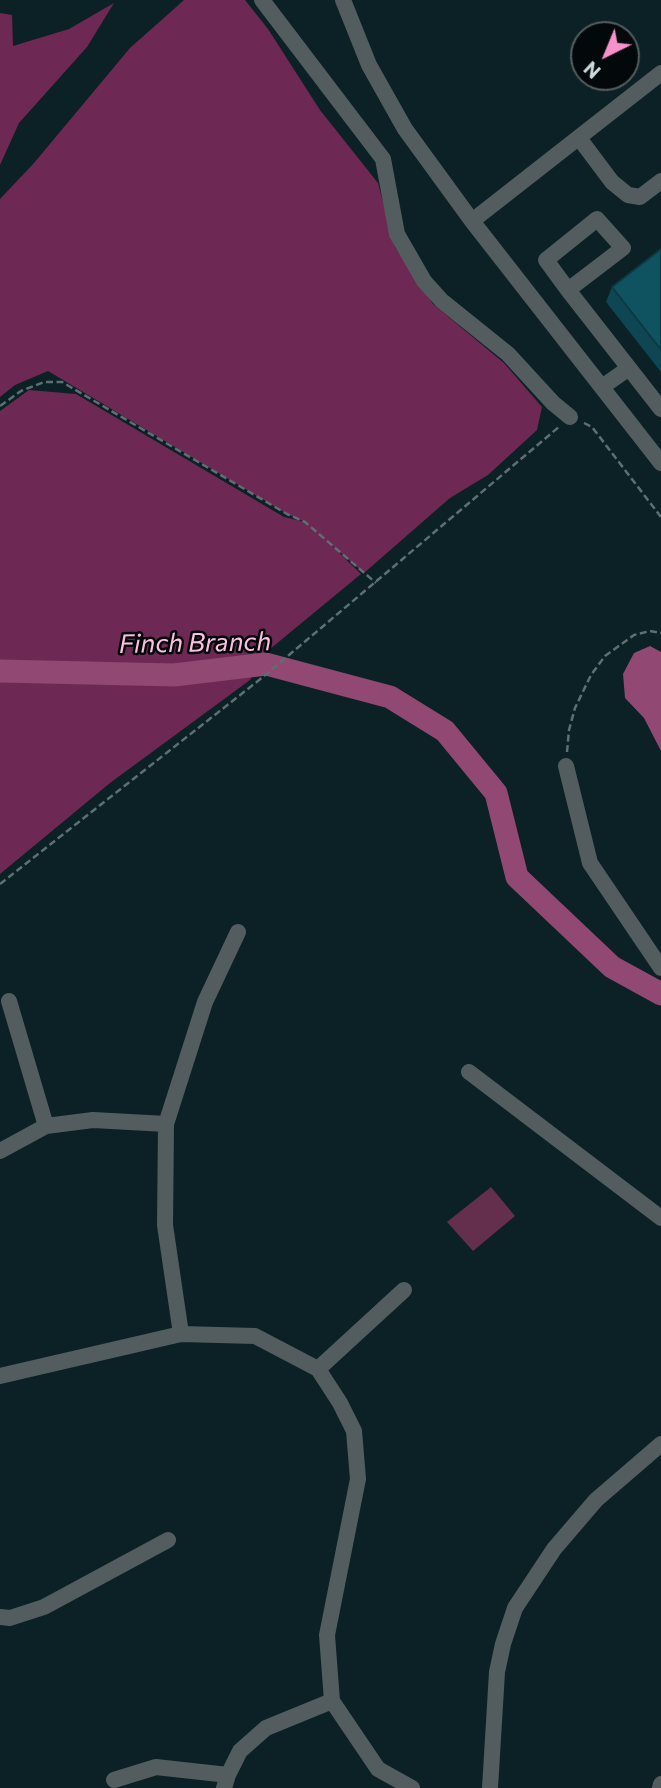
<!DOCTYPE html>
<style>
body{margin:0}
#map{position:relative;width:661px;height:1788px;overflow:hidden;background:#0b2126;font-family:Commissioner,sans-serif}
canvas{display:block}
.north{position:absolute;left:570px;top:21px;width:70px;height:70px;box-sizing:border-box;background:#03090b;border:2px solid #545d5f;border-radius:50%;rotate:223deg;font-size:19px;font-weight:700;line-height:28px;text-align:center;color:#cedbde}
.north::after{content:'';display:block;margin:auto;width:24px;height:32px;background:#f890cb;clip-path:polygon(50% 0,100% 100%,50% 72%,0 100%)}
</style>
<div id="map">
<canvas width="661" height="1788"></canvas>
<div class="north">N</div>
</div>
<script>
const ctx = document.querySelector('canvas').getContext('2d');
ctx.lineJoin = 'round';
function fillPath(path, color) { ctx.fillStyle = color; ctx.fill(path, 'evenodd'); }
const shape = rows => new Path2D(rows.map(r => 'M' + r).join(''));
function strokePath(path, color, width, dash) { ctx.strokeStyle = color; ctx.lineWidth = width; ctx.lineCap = dash ? 'butt' : 'round'; ctx.setLineDash(dash || []); ctx.stroke(path); }
function drawText(font, color, halo, rows, align = 'center') {
  ctx.font = font + ' Commissioner,sans-serif'; ctx.lineWidth = 5; ctx.setLineDash([]); ctx.textBaseline = 'middle'; ctx.strokeStyle = halo; ctx.fillStyle = color; for (const [text, x, y, turn = 0] of rows) {
    ctx.save(); ctx.translate(x, y); ctx.rotate((+turn || 0) * Math.PI / 180); ctx.textAlign = isNaN(turn) ? turn : align; if (halo) ctx.strokeText(text, 0, 0); ctx.fillText(text, 0, 0); ctx.restore();
  }
}
fillPath(shape([
 [491,1187,515,1216,473,1251,447,1222]
]), '#632f4d');
fillPath(shape([
 [184,0,245,0,268,29,320,110,378,183,395,247,433,304,504,363,542,407,537,430,488,475,450,498,364,573,331,545,361,574,264,654,250,680,110,783,0,874,0,411,29,390,76,394,284,517,305,522,287,514,48,371,15,385,0,397,0,199,34,163,130,48],
 [114,3,87,47,19,123,0,165,0,13,12,15,13,46,69,29]
]), '#6d2853');
fillPath(shape([
 [650,646,661,652,661,751,644,718,625,698,623,674,634,653]
]), '#914973');
strokePath(shape([
 [0,671,174,675,266,664,390,697,445,731,496,793,517,877,612,967,661,994]
]), '#914973', 23);
strokePath(shape([
 [0,406,21,391,44,382,62,382,287,514,305,522,376,583],
 [584,423,592,427,661,517],
 [567,752,569,730,575,708,591,675,605,656,634,635,650,631,661,633],
 [0,884,263,677,560,426]
]), '#5d6f73', 2.5, [7, 3.5]);
strokePath(shape([
 [262,0,383,159,397,234,424,281,442,301,508,354,553,403,570,417],
 [343,0,369,65,405,129,472,221],
 [661,73,472,221,661,463],
 [579,138,612,182,628,195,640,197,661,181],
 [568,290,623,248,597,219,546,260,568,290,661,409],
 [602,387,629,368],
 [566,766,590,863,661,968],
 [9,1001,46,1126],
 [469,1072,661,1218],
 [0,1151,46,1126,93,1120,166,1124],
 [181,1334,165,1225,166,1124,205,1002,238,932],
 [318,1369,404,1290],
 [0,1376,181,1334,255,1336,318,1369,340,1403,354,1431,358,1479,327,1635,332,1701,378,1769,412,1788],
 [0,1617,10,1618,44,1607,168,1540],
 [114,1780,156,1767,228,1775],
 [224,1788,228,1775,240,1751,266,1728,332,1701],
 [490,1788,497,1672,503,1644,515,1608,554,1549,596,1500,661,1444],
 [660,1788,661,1784]
]), '#535d5f', 16);
fillPath(shape([
 [661,249,661,372,606,302,612,287]
]), '#0e4753');
const building = shape([
 [661,249,661,350,612,287,661,249]
]);
fillPath(building, '#105360');
strokePath(building, '#0b3a43', 2);
drawText('italic 26px', '#fdbee0', '#03090b', [
 ["Finch Branch",195,643,-1]
]);
</script>
